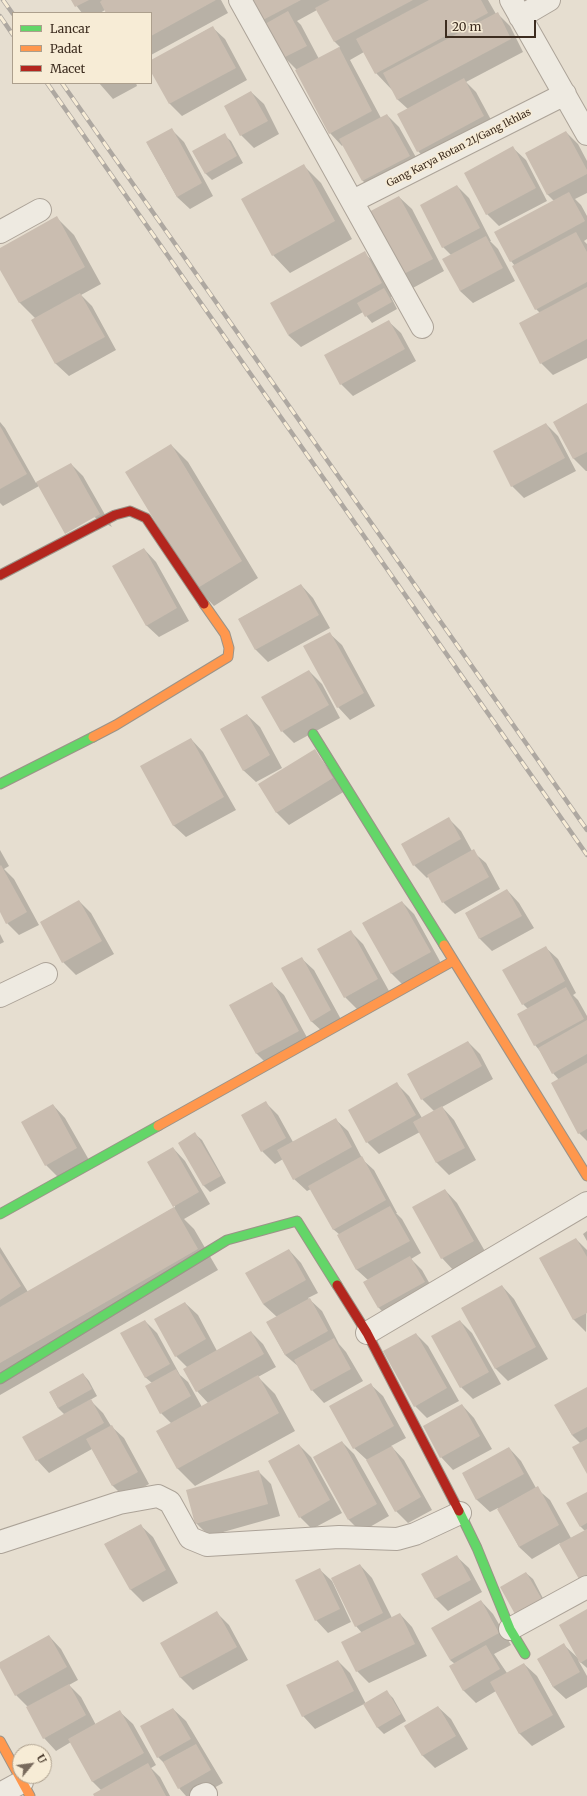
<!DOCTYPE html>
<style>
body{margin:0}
#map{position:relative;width:587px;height:1796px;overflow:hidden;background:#e6ded0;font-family:Merriweather,serif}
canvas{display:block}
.legend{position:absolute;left:12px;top:12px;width:140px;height:72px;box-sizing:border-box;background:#f7ecd6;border:1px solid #ac9f8d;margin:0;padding:5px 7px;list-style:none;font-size:12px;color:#3c2c1f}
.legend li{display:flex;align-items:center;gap:8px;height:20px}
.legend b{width:20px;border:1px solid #ac9f8d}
.north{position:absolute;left:12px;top:1744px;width:40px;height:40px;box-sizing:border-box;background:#f7ecd6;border:1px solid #ac9f8d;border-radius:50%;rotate:61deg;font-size:11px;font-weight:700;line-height:16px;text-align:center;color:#3c2c1f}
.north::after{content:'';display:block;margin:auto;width:14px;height:18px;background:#786a5d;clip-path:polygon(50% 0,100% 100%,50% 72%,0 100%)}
.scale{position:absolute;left:445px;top:20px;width:91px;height:18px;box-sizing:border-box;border:2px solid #3c2c1f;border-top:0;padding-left:5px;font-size:12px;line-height:14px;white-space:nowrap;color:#3c2c1f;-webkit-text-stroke:3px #f7ecd6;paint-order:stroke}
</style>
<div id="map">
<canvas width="587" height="1796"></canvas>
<ul class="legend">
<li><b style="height:5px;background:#63d668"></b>Lancar</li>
<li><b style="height:5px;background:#ff974d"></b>Padat</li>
<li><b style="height:5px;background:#b3261e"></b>Macet</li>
</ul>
<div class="north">U</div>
<div class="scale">20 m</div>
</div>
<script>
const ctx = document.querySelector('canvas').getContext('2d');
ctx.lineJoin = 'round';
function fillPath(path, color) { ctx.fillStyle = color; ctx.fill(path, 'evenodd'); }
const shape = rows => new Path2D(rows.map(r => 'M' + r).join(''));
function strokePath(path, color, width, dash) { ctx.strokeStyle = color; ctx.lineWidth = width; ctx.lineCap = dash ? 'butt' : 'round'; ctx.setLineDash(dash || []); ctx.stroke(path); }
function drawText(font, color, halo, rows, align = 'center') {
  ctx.font = font + ' Merriweather,serif'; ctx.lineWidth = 3; ctx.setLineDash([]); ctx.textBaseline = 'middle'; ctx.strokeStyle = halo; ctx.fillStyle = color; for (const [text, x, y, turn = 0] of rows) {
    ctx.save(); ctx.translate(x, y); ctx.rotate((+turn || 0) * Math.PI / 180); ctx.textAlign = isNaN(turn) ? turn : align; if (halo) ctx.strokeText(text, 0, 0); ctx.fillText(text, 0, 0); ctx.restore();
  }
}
fillPath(shape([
 [72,0,221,0,228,13,151,55,151,13,107,13,105,10,100,13,82,13],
 [246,0,488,0,496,14,497,13,510,26,523,52,466,82,476,92,496,129,430,164,418,151,408,109,398,100,393,91,376,73,364,52,350,60,381,118,387,115,399,127,422,168,375,193,363,181,343,145,342,146,330,133,297,70,284,57],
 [317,10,335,42,340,47,319,59,301,25,297,21],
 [212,27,225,39,247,80,182,116,170,104,151,70,151,61],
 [99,83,136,83,137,86,113,99],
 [251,92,264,104,279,134,254,148,241,135,226,106],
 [172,130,184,142,213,196,190,209,177,197,147,143],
 [566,132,578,144,587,161,587,193,575,199,581,205,587,216,587,239,584,241,587,244,587,358,553,375,541,363,540,313,536,309,515,266,511,261,554,201,548,195,526,153],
 [224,135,231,141,243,163,212,180,206,174,193,152],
 [513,148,526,160,547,201,499,226,487,214],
 [304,166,321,183,352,239,290,273,273,255],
 [457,186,469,198,491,241,490,241,498,249,515,281,473,303,460,291,451,255,443,247],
 [399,197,412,209,444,271,411,289,399,277],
 [57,218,74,235,101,284,81,295,92,306,116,350,69,376,56,364,32,320,35,318,20,303,0,268,0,249],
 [364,253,377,265,394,295,391,297,397,309,372,323,363,312,301,347,288,335],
 [388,321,401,333,416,361,353,396,341,384],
 [587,405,587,471,586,471,574,459,555,422],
 [0,422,5,428,36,483,71,464,83,476,112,527,39,486,3,506,0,503],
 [546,424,558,436,576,471,524,498,512,486],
 [171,445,188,462,258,578,214,606,197,588],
 [144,549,156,562,189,621,159,637,146,625],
 [301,585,313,598,330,628,268,662,256,650,239,619],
 [329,633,342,645,375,706,350,720,338,707],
 [309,671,322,684,340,718,294,743,282,731],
 [247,715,260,727,282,768,256,782,243,770],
 [191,739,203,752,236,810,186,837,173,825],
 [315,751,345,791,289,825,277,813,260,785],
 [449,819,461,831,472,851,486,863,500,889,455,914,443,902,429,876,427,878,414,865,402,844],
 [0,850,9,866,4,869,14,879,39,925,19,935,7,923,0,910],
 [507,890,519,903,534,928,492,951,480,939,466,913],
 [79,901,91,913,114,954,76,975,63,962,41,922],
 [402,902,414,914,442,965,404,986,392,974,363,923],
 [350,931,363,944,389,991,357,1009,345,997],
 [0,934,4,942,0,944],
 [545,947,558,959,576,993,573,995,578,1000,587,1016,587,1141,579,1133,559,1080,553,1073,540,1051,535,1045,518,1014,528,1009,523,1004],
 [301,958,314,970,343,1023,324,1033,311,1021],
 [271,983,284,995,310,1043,269,1066,257,1054,230,1006],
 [468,1042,480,1054,493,1079,442,1107,454,1120,476,1160,449,1175,437,1163,420,1132,379,1154,367,1142,397,1084,409,1096,422,1118,434,1111,422,1099],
 [266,1103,278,1115,293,1142,335,1119,348,1131,363,1160,374,1170,397,1213,396,1213,402,1219,421,1253,411,1259,422,1270,436,1295,391,1320,379,1308,365,1282,368,1280,357,1270,338,1236,340,1235,333,1229,311,1189,307,1191,294,1179,283,1159,275,1164,262,1151],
 [53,1105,65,1118,89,1160,58,1177,46,1165],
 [195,1134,202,1140,226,1183,210,1192,204,1186,179,1143],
 [173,1148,185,1161,210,1204,184,1219,194,1229,218,1270,0,1395,0,1247,28,1292,175,1207],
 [445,1190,457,1203,486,1253,454,1271,442,1258],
 [587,1231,587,1241,583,1234],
 [576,1239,587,1250,586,1332,574,1320,540,1259],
 [289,1250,301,1263,318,1293,308,1298,322,1311,339,1344,346,1352,363,1381,324,1403,312,1390,299,1367,285,1355,267,1322,277,1317,263,1304],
 [502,1286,514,1299,548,1359,508,1381,496,1369,462,1308],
 [185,1303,198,1315,217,1351,251,1332,263,1344,276,1367,258,1377,275,1394,295,1431,195,1486,178,1469,157,1432,172,1424,161,1413,152,1383,145,1377,145,1321,157,1333,180,1375,188,1382,202,1407,208,1403,197,1391,187,1367,176,1356],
 [460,1321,472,1333,501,1384,473,1399,461,1387],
 [416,1334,428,1346,459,1401,427,1418,415,1406],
 [83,1374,89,1381,97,1396,90,1400,103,1413,111,1426,124,1438,149,1484,125,1498,112,1485,92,1449,49,1473,37,1460,65,1415,58,1408,50,1393],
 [370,1384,383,1396,406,1438,391,1446,404,1460,432,1510,408,1523,396,1511,367,1460,354,1448],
 [587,1388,587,1472,581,1444,572,1435,556,1406],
 [462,1405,474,1418,492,1449,453,1470,441,1457],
 [342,1442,354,1454,389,1516,361,1532,349,1520],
 [299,1445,311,1457,342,1513,312,1529,300,1517],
 [509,1448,521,1461,536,1488,550,1500,571,1538,585,1531,581,1527,568,1503,587,1493,587,1589,560,1543,532,1559,519,1547,498,1508,490,1512,477,1500,463,1474],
 [258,1471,271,1484,280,1516,209,1536,196,1523],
 [140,1525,153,1537,178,1583,143,1602,131,1590,105,1544],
 [456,1556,469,1568,482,1592,448,1611,436,1599,423,1575],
 [360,1565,372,1578,392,1618,400,1614,412,1627,427,1656,369,1683,357,1671,362,1633,356,1626],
 [319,1569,332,1581,351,1622,328,1633,316,1620],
 [526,1573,533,1579,548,1608,523,1621],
 [481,1601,493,1614,511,1645,494,1654,507,1673,524,1664,537,1676,565,1727,532,1746,519,1733,496,1691,476,1703,463,1690,455,1664,450,1660],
 [587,1611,587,1668,578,1660,587,1676,587,1687,566,1699,553,1687,538,1659,564,1645,579,1659],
 [217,1613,229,1625,248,1660,193,1690,181,1678,162,1643],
 [49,1636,61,1649,78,1680,69,1685,81,1697,96,1725,120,1712,133,1724,156,1765,151,1768,160,1777,170,1796,95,1796,101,1790,92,1781,71,1742,56,1751,44,1738,28,1707,16,1695,0,1666,0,1663],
 [338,1661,350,1673,366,1704,387,1692,393,1698,406,1721,384,1734,378,1728,364,1704,315,1729,303,1716],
 [438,1707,451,1719,468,1749,435,1768,422,1755],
 [173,1709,186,1721,223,1783,199,1796,186,1796,179,1788,166,1765,158,1757]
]), '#0003');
fillPath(shape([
 [71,0,89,0,75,7],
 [102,0,216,0,151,36,151,13,106,13,100,2],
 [249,0,301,0,261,21],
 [330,0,413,0,334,42,315,8],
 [429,0,481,0,488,13,375,74,356,39],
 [288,11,307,46,283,58,265,24],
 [498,12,511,39,397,100,383,73],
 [213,26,236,68,169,104,151,72,151,60],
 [339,47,372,111,329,134,295,70],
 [464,78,484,116,417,152,397,114],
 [251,91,268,121,240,136,224,106],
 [387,114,410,156,362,181,339,139],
 [172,128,202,183,177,197,146,142],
 [566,131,587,170,587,174,547,195,525,153],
 [225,133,237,156,205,174,192,151],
 [513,146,536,188,486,215,464,173],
 [304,164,335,221,272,256,241,199],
 [457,185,480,228,442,248,420,205],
 [569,192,585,221,510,262,494,232],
 [399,196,433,259,398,277,365,214],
 [57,216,85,267,19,303,0,270,0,248],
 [576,232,587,252,587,282,535,310,512,266],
 [486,236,503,268,460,291,442,259],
 [365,251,382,283,288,335,270,303],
 [587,287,587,339,540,364,519,323],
 [384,288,392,302,365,317,357,303],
 [80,293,105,337,55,364,31,320],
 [389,320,405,349,340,385,324,355],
 [587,403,587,452,573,459,553,422],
 [546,423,565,458,511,487,493,451],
 [0,426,27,474,0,489],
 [171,444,242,561,196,589,125,472],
 [71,463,100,514,65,534,36,482],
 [144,548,177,608,146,626,112,566],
 [301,584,319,615,255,650,238,619],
 [330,632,364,693,337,708,303,646],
 [309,670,329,705,281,732,261,697],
 [247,714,270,755,243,771,220,729],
 [191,738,224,797,173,826,140,766],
 [315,749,333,778,276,813,258,784],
 [449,817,461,839,413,866,401,844],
 [474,849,489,877,442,903,427,875],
 [1,865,27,912,6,924,0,912,0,866],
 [507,889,522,916,479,939,465,913],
 [79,900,102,941,62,963,40,922],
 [402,901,431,952,391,974,362,923],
 [351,930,378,979,344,998,317,949],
 [546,946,565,981,522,1005,502,970],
 [302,957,331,1010,311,1022,281,968],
 [272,982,299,1031,256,1054,229,1005],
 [566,987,584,1019,534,1046,517,1014],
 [587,1020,587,1054,552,1074,538,1048],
 [468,1041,482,1066,421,1100,407,1074],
 [587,1063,587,1129,578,1134,551,1083],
 [397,1082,416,1115,366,1143,348,1110],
 [266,1101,286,1138,261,1152,241,1115],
 [53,1104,77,1148,45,1166,21,1122],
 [442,1106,465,1148,436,1163,413,1122],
 [336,1118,352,1147,293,1180,277,1150],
 [195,1132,221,1176,203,1186,178,1143],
 [173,1147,199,1192,173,1207,147,1162],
 [362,1156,386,1200,333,1230,308,1186],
 [445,1189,474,1241,441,1259,412,1207],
 [390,1206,410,1241,356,1270,337,1235],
 [174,1207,198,1249,0,1363,0,1307],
 [576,1238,587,1257,587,1313,573,1320,539,1258],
 [289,1249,306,1280,263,1304,245,1273],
 [0,1253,21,1286,0,1300],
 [410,1256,425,1282,378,1308,363,1282],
 [502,1285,536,1347,495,1369,461,1308],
 [310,1298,328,1331,285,1355,266,1322],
 [185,1302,206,1339,175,1357,154,1319],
 [145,1320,170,1364,145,1378,120,1333],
 [460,1320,489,1372,460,1388,431,1336],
 [251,1331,264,1354,196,1392,183,1369],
 [416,1333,447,1388,414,1407,383,1351],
 [334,1338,351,1369,311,1391,294,1360],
 [176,1369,191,1396,160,1414,145,1386],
 [83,1373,92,1389,58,1408,49,1392],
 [258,1375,279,1413,177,1469,156,1431],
 [371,1383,394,1426,353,1449,329,1406],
 [587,1387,587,1427,572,1435,554,1405],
 [91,1399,104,1423,36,1461,22,1437],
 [462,1404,480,1436,440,1458,423,1426],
 [112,1425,138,1472,112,1486,86,1439],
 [587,1439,587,1474,572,1447],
 [342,1441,377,1504,348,1520,313,1457],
 [299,1444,330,1500,299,1518,268,1461],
 [392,1446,421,1497,395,1512,366,1460],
 [509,1447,524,1474,476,1500,462,1473],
 [259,1470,268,1504,195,1524,186,1490],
 [538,1486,559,1525,519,1547,497,1509],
 [587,1492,587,1523,580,1527,566,1503],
 [141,1524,166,1570,130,1590,104,1544],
 [587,1529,587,1583,583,1586,559,1544],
 [457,1555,471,1580,435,1599,421,1574],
 [360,1564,383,1613,355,1627,331,1578],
 [320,1568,340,1609,315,1621,295,1580],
 [526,1572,543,1601,516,1616,500,1587],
 [481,1600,499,1633,450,1660,431,1628],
 [587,1609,587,1659,580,1663,559,1625],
 [217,1611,237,1647,180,1678,160,1643],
 [400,1613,415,1644,356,1672,341,1642],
 [49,1635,67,1667,15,1696,0,1668,0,1662],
 [564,1643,580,1672,553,1687,537,1659],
 [486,1645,500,1669,463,1691,449,1666],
 [338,1660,354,1691,302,1717,286,1685],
 [524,1663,553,1715,519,1734,490,1682],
 [69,1684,86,1715,43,1739,26,1707],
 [387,1690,401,1714,377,1728,363,1704],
 [438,1706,456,1736,422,1756,404,1726],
 [173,1708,191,1739,157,1758,140,1726],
 [120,1710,144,1753,92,1782,68,1739],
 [196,1744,211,1770,178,1789,163,1762],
 [148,1763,166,1796,94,1796,93,1794]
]), '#cabdb0');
const street = shape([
 [240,0,422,327],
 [511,0,587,134],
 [520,17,549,0],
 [353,201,565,94],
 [0,232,40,210],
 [0,996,46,974],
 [367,1333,587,1203],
 [0,1542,119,1503,158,1496,170,1502,190,1538,207,1545,339,1537,397,1539,415,1534,460,1513],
 [510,1629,587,1587],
 [0,1794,22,1782],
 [201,1796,206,1794]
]);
const fast = shape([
 [313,734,444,945],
 [0,784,93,737],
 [0,1214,158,1126],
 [0,1379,227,1240,297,1221,337,1285],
 [459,1511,477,1548,510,1629,525,1654]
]);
const slow = shape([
 [93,737,116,725,228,657,229,648,225,634,204,604],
 [444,945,587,1176],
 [158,1126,453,961],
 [0,1741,30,1796]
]);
const jam = shape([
 [0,575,115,515,130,511,146,518,204,604],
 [337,1285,367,1333,459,1511]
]);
strokePath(street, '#aca398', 24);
strokePath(fast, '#9b9388', 11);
strokePath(slow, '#9b9388', 11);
strokePath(jam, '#9b9388', 11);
strokePath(street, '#eeeae1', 22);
strokePath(fast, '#63d668', 9);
strokePath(slow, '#ff974d', 9);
strokePath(jam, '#b3261e', 9);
const rail = shape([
 [3,0,13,14],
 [0,16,13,35],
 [47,83,587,855],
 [62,83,587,830]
]);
strokePath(rail, '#aea8a1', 4.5);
strokePath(rail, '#f7ecd6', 3, [9]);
drawText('10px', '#3c2c1f', '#f7ecd6', [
 ["Gang Karya Rotan 21/Gang Ikhlas",459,148,-27]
]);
</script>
